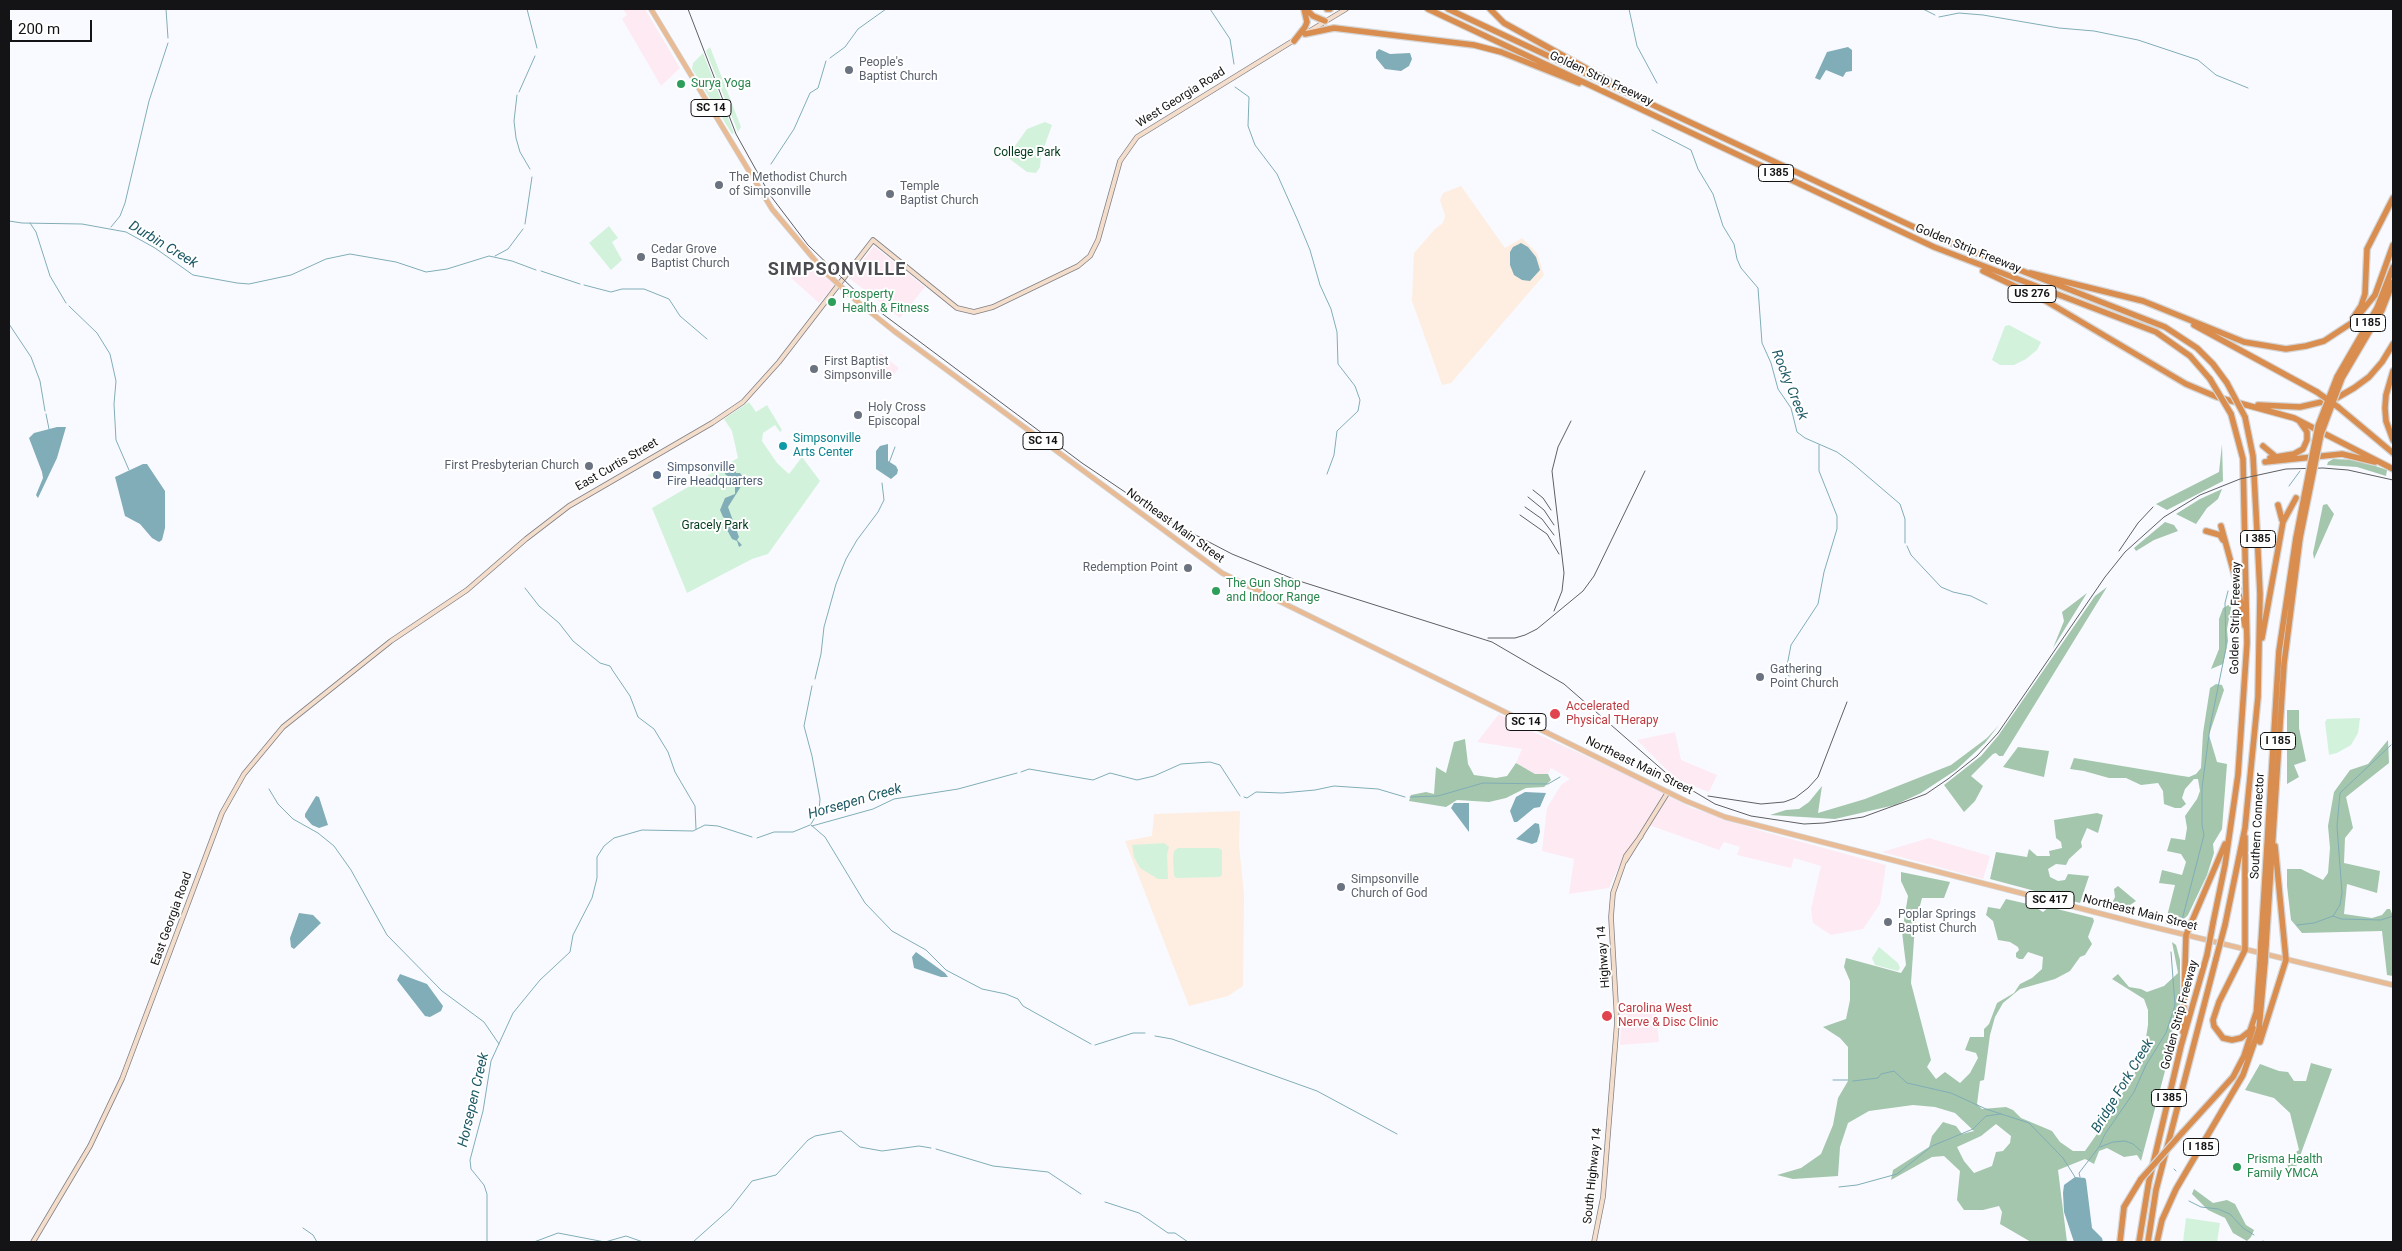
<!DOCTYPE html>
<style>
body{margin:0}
#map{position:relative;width:2402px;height:1251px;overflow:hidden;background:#f9faff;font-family:Roboto,sans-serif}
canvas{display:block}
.frame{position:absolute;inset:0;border:10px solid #141416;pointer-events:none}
.scale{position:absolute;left:10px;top:20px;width:82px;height:22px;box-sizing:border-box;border:2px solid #141416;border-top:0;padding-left:6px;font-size:15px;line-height:18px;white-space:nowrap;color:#141416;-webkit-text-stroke:4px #fff;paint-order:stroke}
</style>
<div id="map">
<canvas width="2402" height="1251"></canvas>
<div class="frame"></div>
<div class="scale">200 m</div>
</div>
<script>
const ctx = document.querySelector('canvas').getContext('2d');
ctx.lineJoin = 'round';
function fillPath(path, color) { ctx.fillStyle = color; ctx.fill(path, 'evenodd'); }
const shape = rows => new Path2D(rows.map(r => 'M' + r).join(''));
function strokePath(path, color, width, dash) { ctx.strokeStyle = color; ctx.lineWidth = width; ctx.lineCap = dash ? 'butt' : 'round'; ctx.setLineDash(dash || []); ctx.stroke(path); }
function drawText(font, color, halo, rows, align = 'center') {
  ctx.font = font + ' Roboto,sans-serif'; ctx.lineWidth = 4; ctx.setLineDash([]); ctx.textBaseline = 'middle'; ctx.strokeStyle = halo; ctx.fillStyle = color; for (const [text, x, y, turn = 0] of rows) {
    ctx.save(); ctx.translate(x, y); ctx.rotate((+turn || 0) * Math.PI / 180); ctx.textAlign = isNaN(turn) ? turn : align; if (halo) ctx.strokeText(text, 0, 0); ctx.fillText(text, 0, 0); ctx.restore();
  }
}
fillPath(shape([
 [623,9,645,9,680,68,661,86,622,19,627,15],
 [874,246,925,287,900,318,849,278],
 [813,262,835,285,819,303,791,278,799,270,802,273],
 [880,353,899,368,889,380,871,365],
 [1499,714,1531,731,1647,784,1692,808,1758,830,1886,865,1880,904,1863,929,1831,935,1813,923,1811,909,1821,866,1794,858,1791,868,1737,855,1740,847,1724,842,1719,850,1652,826,1644,827,1619,866,1609,888,1569,894,1574,859,1542,851,1547,808,1561,785,1570,779,1551,768,1548,774,1535,774,1516,763,1522,749,1477,742],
 [1675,732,1681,760,1717,775,1709,792,1677,780,1637,740],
 [1929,838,1990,856,1983,879,1882,852],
 [1655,1002,1659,1042,1620,1045,1622,1004]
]), '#feeaf3');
fillPath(shape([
 [1461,186,1505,248,1522,238,1537,253,1544,275,1451,383,1442,385,1412,301,1414,253,1435,229,1443,223,1445,216,1440,200,1443,193],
 [1240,811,1239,845,1244,895,1243,986,1228,996,1189,1006,1125,841,1152,836,1154,814]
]), '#feede1');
fillPath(shape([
 [710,47,741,127,738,132,706,51],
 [703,53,734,133,732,134,692,69,693,63],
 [1045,122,1052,125,1041,156,1040,167,1036,173,1027,172,1007,157,1027,129],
 [609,226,618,238,612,242,622,260,611,270,589,243],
 [2009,325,2041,342,2037,350,2026,359,2014,365,2000,365,1992,360,2005,326],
 [749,402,756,412,767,405,782,430,780,432,775,425,763,433,762,441,777,463,789,474,802,457,820,481,768,554,752,559,687,593,652,508,738,458,732,431,724,419],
 [2360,718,2358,733,2351,745,2337,753,2329,755,2325,722,2327,719],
 [1164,843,1169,847,1167,854,1168,879,1158,879,1140,868,1134,857,1132,845],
 [1178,848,1218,848,1222,850,1222,875,1219,877,1176,878,1174,875,1173,858,1174,851],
 [1879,947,1898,963,1900,968,1898,971,1875,965,1872,958],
 [2186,1218,2220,1223,2217,1242,2183,1242]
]), '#d3f2db');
fillPath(shape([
 [2222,444,2223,481,2167,510,2156,504,2219,472],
 [2333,459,2358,460,2387,470,2386,476,2357,467,2327,465,2328,462],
 [2222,489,2218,499,2207,508,2196,524,2176,514,2200,499],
 [2327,504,2334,514,2314,559,2313,553,2323,505],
 [2165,522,2174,525,2178,531,2154,540,2136,551,2134,548],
 [2107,587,2003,756,1999,756,1996,753,1993,754,1971,776,1983,786,1975,801,1964,812,1944,785,1981,756,1998,736,2095,596],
 [2087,593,2053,648,2064,621,2062,612],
 [2232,603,2227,629,2228,641,2223,664,2211,669,2219,649,2219,619,2223,608],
 [2216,684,2222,685,2224,690,2209,735,2217,762,2227,764,2222,829,2213,844,2214,853,2207,875,2188,915,2178,925,2172,926,2165,924,2175,885,2159,883,2162,870,2182,875,2186,862,2181,854,2167,851,2171,838,2185,840,2187,828,2185,816,2197,799,2200,791,2198,779,2194,779,2185,789,2182,798,2186,804,2181,808,2175,808,2164,804,2163,791,2158,783,2141,785,2126,778,2109,778,2084,771,2070,769,2074,758,2176,775,2189,777,2196,774,2201,768,2203,733,2210,688],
 [2287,710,2299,710,2299,728,2306,761,2294,765,2299,777,2287,784],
 [1999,725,1985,743,1956,770,1921,793,1895,805,1835,819,1770,815,1786,810,1799,809,1809,802,1822,786,1818,813,1865,799,1951,765,1987,738],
 [1465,739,1468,764,1474,775,1496,778,1507,776,1516,763,1535,774,1548,774,1551,780,1544,787,1526,788,1506,798,1489,802,1457,800,1446,807,1409,801,1411,795,1426,792,1434,794,1436,767,1446,773,1454,742],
 [2388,740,2389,763,2346,797,2353,828,2345,838,2344,863,2380,871,2377,893,2347,884,2344,914,2372,918,2382,915,2387,909,2390,909,2393,916,2393,976,2387,975,2382,931,2302,933,2291,920,2287,886,2287,869,2301,869,2323,880,2328,873,2330,848,2328,826,2334,792,2350,770,2368,764],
 [2018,747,2049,751,2044,777,2003,767],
 [2097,813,2103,815,2098,833,2087,828,2081,842,2082,847,2069,859,2066,865,2056,864,2048,869,2050,877,2058,881,2065,880,2068,874,2089,876,2080,903,1990,879,1996,852,2027,857,2029,849,2037,856,2050,856,2049,851,2062,848,2061,842,2056,838,2054,820],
 [1901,872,1950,882,1944,898,1922,898,1915,925,1911,983,1931,1060,1927,1067,1936,1079,1945,1072,1960,1083,1970,1073,1978,1058,1976,1053,1965,1050,1970,1037,1984,1037,1984,1029,1989,1024,1997,1003,2014,993,2020,984,2032,978,2042,969,2043,957,2028,952,2023,959,2019,959,2016,957,2016,953,2019,950,2018,947,2010,942,1998,940,1993,921,1986,915,1988,907,2000,909,2006,899,2032,905,2043,912,2049,907,2093,918,2094,921,2088,937,2092,944,2085,955,2080,957,2070,971,2055,979,2020,989,2003,1003,1995,1017,1990,1035,1984,1080,1980,1081,1977,1104,1982,1109,2006,1107,2013,1110,2021,1118,2052,1131,2060,1142,2073,1151,2085,1151,2099,1131,2101,1121,2131,1082,2144,1050,2148,1025,2148,1010,2144,999,2112,979,2118,974,2129,987,2141,989,2147,992,2164,986,2178,973,2172,942,2176,945,2180,960,2180,1016,2168,1040,2165,1071,2141,1161,2137,1155,2124,1157,2107,1148,2099,1151,2094,1164,2085,1159,2058,1170,2067,1242,2031,1242,2000,1224,2002,1212,1999,1206,1983,1210,1964,1210,1957,1200,1960,1171,1944,1156,1932,1157,1891,1180,1893,1170,1929,1147,1932,1136,1943,1122,1956,1126,1962,1134,1974,1131,1955,1113,1935,1107,1913,1105,1869,1111,1848,1123,1840,1147,1838,1176,1793,1179,1777,1175,1801,1168,1821,1154,1833,1125,1838,1098,1848,1081,1848,1047,1840,1038,1823,1027,1846,1019,1850,1000,1850,981,1844,967,1846,958,1901,973,1906,965,1902,932,1908,896,1901,881],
 [1996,1124,2011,1136,2010,1143,2003,1151,1996,1152,1992,1166,1974,1173,1964,1161,1957,1147,1981,1136],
 [2118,886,2136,901,2127,907,2126,914,2109,909,2115,897,2114,889],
 [2311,1063,2332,1069,2293,1175,2288,1170,2287,1158,2299,1150,2290,1113,2274,1098,2245,1090,2260,1064,2279,1071,2288,1072,2294,1081,2306,1081],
 [2194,1189,2213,1203,2227,1200,2235,1204,2246,1225,2254,1230,2251,1237,2247,1241,2233,1233,2225,1218,2208,1210,2192,1194]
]), '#a4c6ad');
fillPath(shape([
 [1848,47,1852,50,1852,71,1846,72,1843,77,1826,70,1820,80,1815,78,1827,52],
 [1379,49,1390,54,1410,53,1412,59,1409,66,1401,71,1385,69,1376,58,1376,52],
 [1521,243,1528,247,1536,257,1540,270,1530,281,1522,280,1514,275,1510,265,1510,252,1513,247],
 [57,427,66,427,57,458,38,498,36,495,43,478,42,472,29,438,34,433],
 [888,444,888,461,896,466,898,470,897,474,891,479,876,469,876,451,880,446],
 [734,463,736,473,740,473,745,480,728,507,739,537,737,540,742,545,739,547,737,541,732,539,726,528,730,524,730,521,723,517,720,510,725,498,735,494,735,480,726,475,722,469],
 [143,464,147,464,165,491,165,528,162,540,159,542,152,538,140,524,125,516,115,477],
 [1525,792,1546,793,1540,807,1534,808,1517,822,1514,822,1510,811,1516,797],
 [316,796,319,797,328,825,319,828,312,825,305,817,305,814],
 [1454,803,1469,803,1469,832,1451,808],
 [1535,823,1539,824,1540,832,1537,842,1532,844,1516,839],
 [299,913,313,915,321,923,294,949,291,947,290,938],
 [916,952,945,973,948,977,941,977,914,968,912,957],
 [400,974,427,984,443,1006,441,1011,430,1017,425,1016,397,980],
 [2075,1177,2085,1178,2086,1180,2092,1228,2102,1238,2103,1242,2074,1242,2064,1212,2063,1193,2064,1185]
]), '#80adb7');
strokePath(shape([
 [166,9,168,38],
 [527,9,537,48],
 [1210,9,1230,39,1234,64],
 [1629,9,1637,46,1657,83],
 [1923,9,1935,15],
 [1939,17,1959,13,1983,15,2059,28,2094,31,2138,40,2198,60,2216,75,2248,88],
 [830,58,845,47,858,29,886,9],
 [1235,87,1249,97,1248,126,1255,145,1277,174,1298,221,1310,250,1320,285,1331,309,1337,332,1338,364,1355,386,1360,400,1358,411,1337,431,1334,455,1327,474],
 [519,92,535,56],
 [517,95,514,121,516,138,520,152,530,169],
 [1652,130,1691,150,1698,169,1713,194,1723,226,1734,244,1737,259,1741,268,1758,288,1762,343,1771,363,1778,389,1791,408,1797,432,1805,438,1837,452,1852,463,1900,504,1905,519,1905,543],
 [771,164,794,129,810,93,818,88,826,61],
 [9,221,22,223,82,224,126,232,155,248,193,275,237,283,249,284,291,275,326,259,350,254,396,262,426,272,447,269,489,256,512,261,536,270],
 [30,223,36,232,50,276,66,303],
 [525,224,532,177],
 [111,227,120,216,125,203,149,101,168,43],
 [495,256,508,249,523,229],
 [541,271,580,284],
 [584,285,611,292,622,289,644,289,669,299,680,316,707,339],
 [69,306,97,333,110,354,116,381,114,404,116,440,129,470],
 [9,324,31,357,40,381,45,411],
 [46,414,49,429],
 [889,463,895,447],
 [2289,486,2300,471],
 [1907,546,1911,555,1941,587,1953,592,1971,596,1987,604],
 [525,588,539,606,559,623,573,641,600,663,610,666,613,671,630,696,638,717,654,729,668,752,675,772,695,806,696,829],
 [1789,676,1786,671,1791,645,1818,604,1824,572,1837,529,1837,516,1819,471,1819,445],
 [815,679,821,654,824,627,836,584,846,559,857,540,878,512,884,500,882,483],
 [1021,772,1029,769,1093,780,1110,773,1137,780,1154,776,1181,764,1210,762,1220,765,1240,796],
 [269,789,278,804,293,819,318,833,334,846,351,870,387,935,442,991,484,1022,499,1044],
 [1244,797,1247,798,1256,792,1282,793,1315,790,1334,786,1378,789,1405,797],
 [1410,797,1438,796,1483,783,1548,784,1560,777],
 [811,824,819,811,820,799,812,756,804,726,812,686],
 [811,825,825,837,865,903,892,931,926,950,946,970,982,989,1006,994,1018,999,1023,1006,1091,1044],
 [812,826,873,809,894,799,958,789,1017,773],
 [757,838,774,832,793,832,810,825],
 [2333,916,2340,905,2342,893,2337,826,2340,793,2391,745],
 [2182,920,2204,835,2202,825,2202,788,2210,727,2226,648,2225,603,2228,591],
 [2297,925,2314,923,2333,916,2341,919,2381,920,2393,916],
 [1155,1036,1172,1039,1317,1091,1397,1134],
 [1095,1045,1133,1033,1145,1033],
 [1833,1080,1848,1080],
 [1853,1081,1878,1078,1881,1074,1894,1071,1907,1083,1951,1093,1986,1109,2029,1123,2063,1158,2075,1177],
 [2100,1147,2113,1142,2125,1141,2133,1144,2141,1151],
 [936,1149,993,1166,1048,1172,1081,1194],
 [2174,1169,2176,1171],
 [2080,1177,2079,1173,2099,1147,2105,1134,2134,1092,2146,1065,2166,1033,2175,1005,2171,952],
 [1839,1187,1857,1185,1897,1174,1932,1146,1973,1129,1986,1116,2001,1114],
 [2189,1201,2201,1207,2218,1209,2230,1214,2243,1228,2254,1235],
 [1105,1202,1139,1213,1168,1233,1175,1233,1188,1242],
 [303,1228,313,1235,317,1242],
 [2263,1241,2265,1242],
 [487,1242,487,1194,484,1185,471,1169,470,1160,483,1111,491,1061,513,1013,540,980,570,952,573,935,592,898,597,878,597,857,604,846,614,838,642,830,693,831,705,825,718,826,752,837],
 [534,1242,558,1233,605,1242,626,1236,643,1242],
 [693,1242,730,1209,752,1181,776,1175,808,1140,815,1136,841,1131,860,1147,882,1151,919,1146,931,1148]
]), '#80adb7', 1);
const secondary = shape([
 [1308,32,1346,9],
 [1625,861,1668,792],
 [33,1242,90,1146,122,1079,222,813,244,774,283,727,391,641,467,590,526,539,569,506,712,423,743,402,779,362,873,240,957,308,974,312,993,307,1078,266,1090,256,1098,240,1120,161,1137,137,1296,39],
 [1594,1242,1603,1197,1617,1022,1611,917,1613,893,1626,856,1641,836]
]);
const primary = shape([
 [651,9,772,209,824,271,859,303,894,331,1222,573,1686,801,1725,817,2145,925,2393,985]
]);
const highway = shape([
 [1306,9,1313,16,1325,21],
 [1327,9,1330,9],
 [1428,9,1934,247,2156,332,2190,356,2210,379],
 [1448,9,1933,236,2165,327,2197,348,2213,364,2227,383],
 [1490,9,1504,23,1609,81],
 [1305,34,1334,28,1474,45,1501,52,1579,83],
 [1294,41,1305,27,1307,22,1304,9],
 [1983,271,2046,301,2186,384,2217,397,2294,418,2393,469],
 [2030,273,2143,301,2244,342,2286,349,2306,346,2324,341,2353,322,2375,295,2393,245],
 [2353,318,2361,306,2365,294,2367,249,2393,198],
 [2194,325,2317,392],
 [2393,371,2386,395,2385,408,2386,421,2393,440],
 [2337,377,2377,308,2393,267],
 [2342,378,2382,310,2393,282],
 [2258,405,2300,407,2335,399,2354,388,2369,377,2382,362,2393,344],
 [2338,407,2393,453],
 [2263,446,2275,456],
 [2270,458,2294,454,2303,449,2307,440,2307,432,2300,422],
 [2265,462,2342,454,2375,462],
 [2278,505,2282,520],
 [2221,526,2238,588,2245,626],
 [2206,531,2220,535,2223,540],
 [2262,638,2283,522,2296,498],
 [2245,837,2245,950,2219,1002,2213,1020,2214,1026,2223,1038,2232,1040,2241,1038,2250,1031,2256,1013],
 [2213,923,2225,865,2238,775,2247,643,2243,459,2231,414],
 [2225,925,2245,828,2258,697,2260,594,2257,531,2253,456,2245,417],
 [2261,943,2279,651,2296,538],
 [2266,945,2284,664,2300,538],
 [2256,1017,2260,962],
 [2183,1032,2186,935,2225,844],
 [2260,1042,2286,960,2275,846],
 [2182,1133,2233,1077,2244,1056,2253,1028],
 [2120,1242,2124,1207,2141,1179],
 [2139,1242,2149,1181,2181,1046,2207,955],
 [2148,1242,2156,1190,2216,959],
 [2157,1242,2162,1220,2176,1189,2243,1075,2259,1029,2265,962]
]);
strokePath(secondary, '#808185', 5.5);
strokePath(primary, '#d5d5d5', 6);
strokePath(highway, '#d5d5d5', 8);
strokePath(secondary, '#f4ddca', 4);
strokePath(primary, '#e8bb95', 4.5);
strokePath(highway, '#d98d4f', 5.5);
strokePath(shape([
 [688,9,736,134,770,195,808,245,868,303,1082,463,1165,519,1232,554,1296,580,1492,642,1564,684,1673,779,1715,804,1751,816,1804,824,1824,823,1863,817,1926,794,1948,779,1977,756,1998,733,2105,577,2125,552,2164,517,2200,495,2240,479,2286,469,2323,468,2348,470,2393,480],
 [1533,490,1543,498,1551,510],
 [1528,497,1544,510,1554,525],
 [1525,507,1542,519,1554,535],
 [1520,515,1547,534,1559,554],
 [2119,551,2138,523,2153,507],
 [1554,611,1562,591,1564,573,1552,471,1558,447,1571,421],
 [1488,638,1515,638,1525,635,1537,629,1583,591,1594,576,1645,471],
 [1708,796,1761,804,1784,802,1795,798,1808,788,1818,777,1847,702]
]), '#5e5f62', 1);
const highwayBridge = shape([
 [2210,379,2231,414],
 [2227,383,2245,417],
 [2317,392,2338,407],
 [2296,538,2318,426,2337,377],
 [2300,538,2321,434,2342,378],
 [2207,955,2213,923],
 [2216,959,2225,925],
 [2260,962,2261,943],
 [2265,962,2266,945],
 [2141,1179,2182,1133]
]);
strokePath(highwayBridge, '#d5d5d5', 8, []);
strokePath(highwayBridge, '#d98d4f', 5.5);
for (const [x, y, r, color] of [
 [849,70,5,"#6b7280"],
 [681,84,5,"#2e9e5b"],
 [719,185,5,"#6b7280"],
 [890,194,5,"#6b7280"],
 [641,257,5,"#6b7280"],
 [832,302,5,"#2e9e5b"],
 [814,369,5,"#6b7280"],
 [858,415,5,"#6b7280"],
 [783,446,5,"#0f9aa8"],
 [589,466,5,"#6b7280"],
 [657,475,5,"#5c6f8a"],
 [1188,568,5,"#6b7280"],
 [1216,591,5,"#2e9e5b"],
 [1760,677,5,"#6b7280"],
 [1555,714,6,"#e0444e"],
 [1341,887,5,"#6b7280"],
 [1888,922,5,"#6b7280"],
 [1607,1016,6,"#e0444e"],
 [2237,1167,5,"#2e9e5b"]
]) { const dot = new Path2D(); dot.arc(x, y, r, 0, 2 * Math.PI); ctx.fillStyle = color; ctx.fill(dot); strokePath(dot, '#fff', 2); }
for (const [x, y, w] of [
 [711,108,40],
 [1776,173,35],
 [2032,294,48],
 [2368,323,35],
 [1043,441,40],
 [2258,539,35],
 [1526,722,40],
 [2278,741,35],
 [2050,900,48],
 [2169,1098,35],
 [2201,1147,35]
]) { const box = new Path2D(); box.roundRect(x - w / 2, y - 8.5, w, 17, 4); ctx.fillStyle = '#fff'; ctx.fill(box); strokePath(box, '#141416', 1); }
drawText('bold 11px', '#141416', null, [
 ["SC 14",711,108],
 ["I 385",1776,173],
 ["US 276",2032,294],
 ["I 185",2368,323],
 ["SC 14",1043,441],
 ["I 385",2258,539],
 ["SC 14",1526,722],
 ["I 185",2278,741],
 ["SC 417",2050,900],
 ["I 385",2169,1098],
 ["I 185",2201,1147]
]);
drawText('12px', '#5b616d', '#fff', [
 ["People's",859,63],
 ["Baptist Church",859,77],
 ["The Methodist Church",729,178],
 ["of Simpsonville",729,192],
 ["Temple",900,187],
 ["Baptist Church",900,201],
 ["Cedar Grove",651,250],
 ["Baptist Church",651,264],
 ["First Baptist",824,362],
 ["Simpsonville",824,376],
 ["Holy Cross",868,408],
 ["Episcopal",868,422],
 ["First Presbyterian Church",579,466,"right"],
 ["Redemption Point",1178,568,"right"],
 ["Gathering",1770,670],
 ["Point Church",1770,684],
 ["Simpsonville",1351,880],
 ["Church of God",1351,894],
 ["Poplar Springs",1898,915],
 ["Baptist Church",1898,929]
], 'left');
drawText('12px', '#141416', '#fff', [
 ["Golden Strip Freeway",1601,79,25],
 ["West Georgia Road",1181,98,-32],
 ["Golden Strip Freeway",1968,249,22],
 ["East Curtis Street",617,465,-30],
 ["Northeast Main Street",1175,526,36],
 ["Golden Strip Freeway",2236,618,-89],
 ["Northeast Main Street",1639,766,26],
 ["Southern Connector",2258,826,-87],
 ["Northeast Main Street",2140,913,14],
 ["East Georgia Road",172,919,-70],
 ["Highway 14",1604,957,-94],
 ["Golden Strip Freeway",2180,1015,-75],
 ["South Highway 14",1593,1176,-84]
]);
drawText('12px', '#27864d', '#fff', [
 ["Surya Yoga",691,84],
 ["Prosperty",842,295],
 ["Health & Fitness",842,309],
 ["The Gun Shop",1226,584],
 ["and Indoor Range",1226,598],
 ["Prisma Health",2247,1160],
 ["Family YMCA",2247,1174]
], 'left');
drawText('12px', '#003a1b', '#fff', [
 ["College Park",1027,153],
 ["Gracely Park",715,526]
]);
drawText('12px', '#0d838f', '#fff', [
 ["Simpsonville",793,439],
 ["Arts Center",793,453]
], 'left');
drawText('12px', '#4e5e75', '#fff', [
 ["Simpsonville",667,468],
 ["Fire Headquarters",667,482]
], 'left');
drawText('12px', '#be3a42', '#fff', [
 ["Accelerated",1566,707],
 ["Physical THerapy",1566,721],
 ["Carolina West",1618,1009],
 ["Nerve & Disc Clinic",1618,1023]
], 'left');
drawText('italic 14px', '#1c5965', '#fff', [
 ["Durbin Creek",163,245,31],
 ["Rocky Creek",1789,385,68],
 ["Horsepen Creek",855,802,-16],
 ["Bridge Fork Creek",2123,1086,-59],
 ["Horsepen Creek",474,1100,-77]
]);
ctx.letterSpacing = '1px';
drawText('bold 18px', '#4b4c50', '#fff', [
 ["SIMPSONVILLE",837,270]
]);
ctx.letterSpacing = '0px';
</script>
